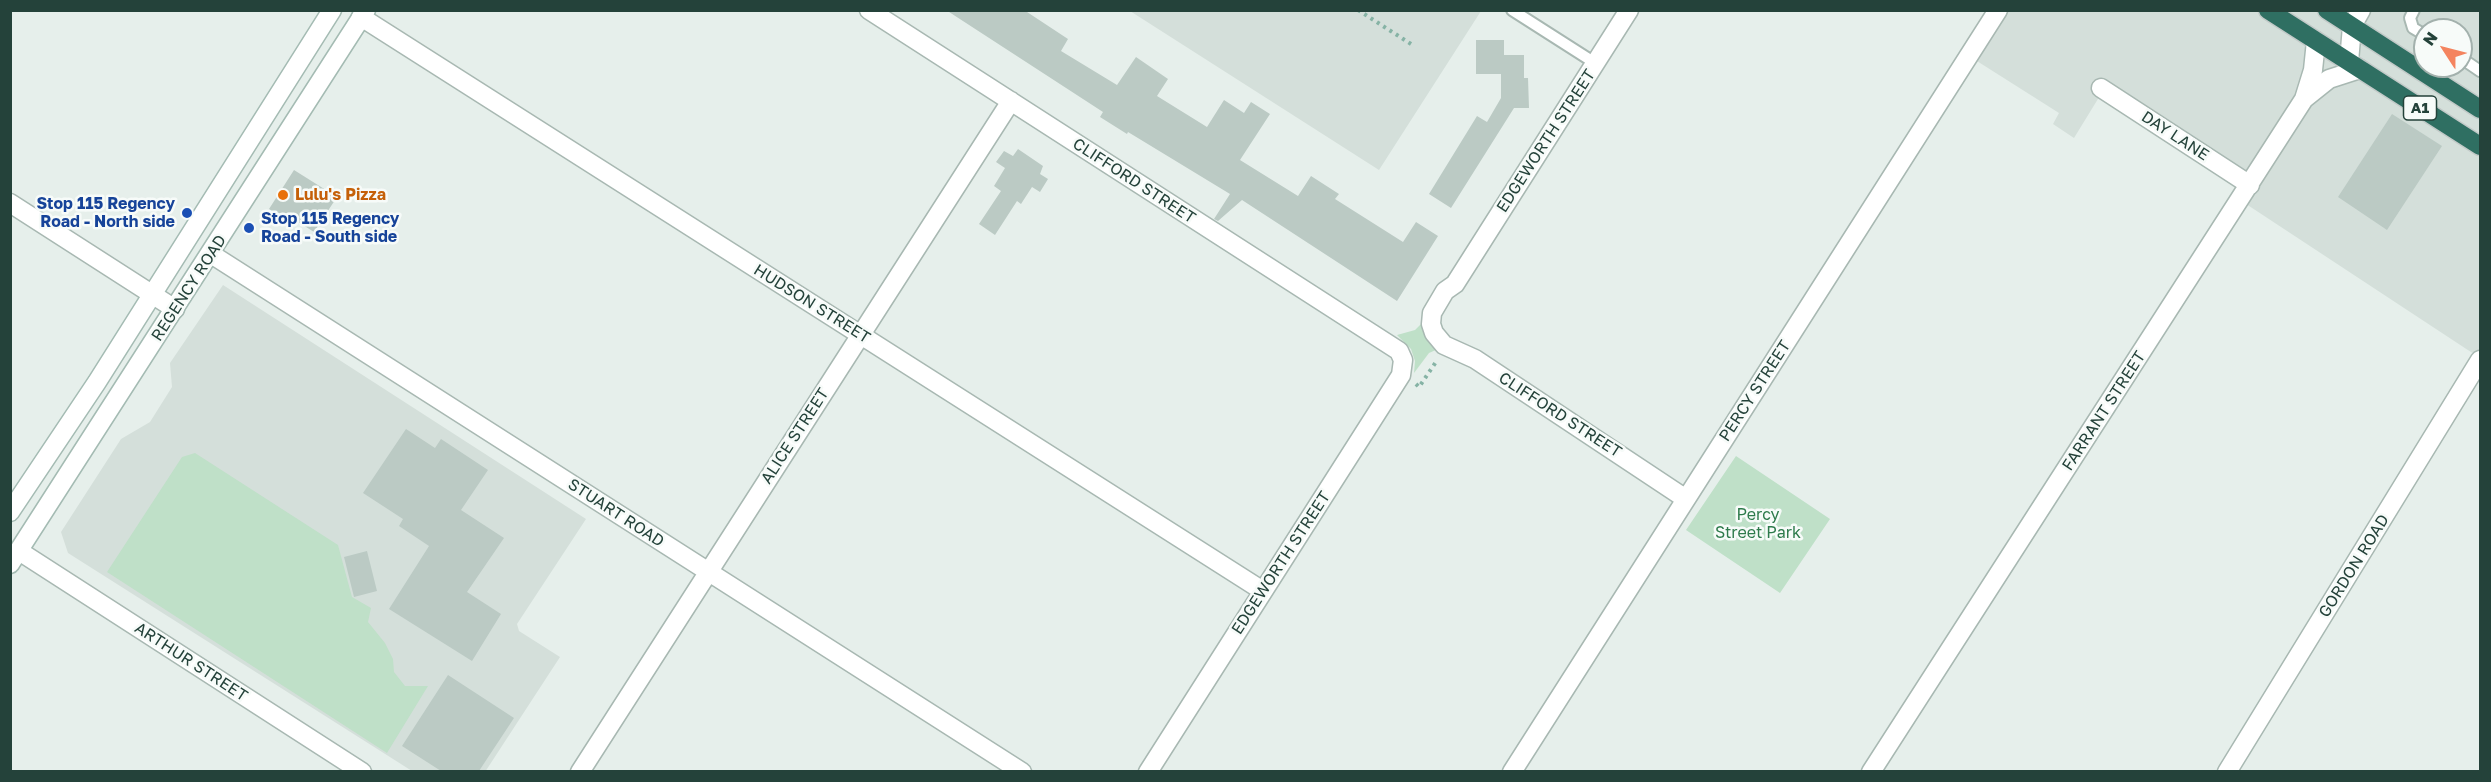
<!DOCTYPE html>
<style>
body{margin:0}
#map{position:relative;width:2491px;height:782px;overflow:hidden;background:#e6efeb;font-family:"Golos Text",sans-serif}
canvas{display:block}
.frame{position:absolute;inset:0;border:12px solid #24423a;pointer-events:none}
.north{position:absolute;left:2413px;top:18px;width:60px;height:60px;box-sizing:border-box;background:#f7fbf9;border:2px solid #a3b1ad;border-radius:50%;rotate:306deg;font-size:16px;font-weight:700;line-height:24px;text-align:center;color:#24423a}
.north::after{content:'';display:block;margin:auto;width:21px;height:27px;background:#f4845f;clip-path:polygon(50% 0,100% 100%,50% 72%,0 100%)}
</style>
<div id="map">
<canvas width="2491" height="782"></canvas>
<div class="frame"></div>
<div class="north">N</div>
</div>
<script>
const ctx = document.querySelector('canvas').getContext('2d');
ctx.lineJoin = 'round';
function fillPath(path, color) { ctx.fillStyle = color; ctx.fill(path, 'evenodd'); }
const shape = rows => new Path2D(rows.map(r => 'M' + r).join(''));
function strokePath(path, color, width, dash) { ctx.strokeStyle = color; ctx.lineWidth = width; ctx.lineCap = dash ? 'butt' : 'round'; ctx.setLineDash(dash || []); ctx.stroke(path); }
function drawText(font, color, halo, rows, align = 'center') {
  ctx.font = font + ' "Golos Text",sans-serif'; ctx.lineWidth = 5; ctx.setLineDash([]); ctx.textBaseline = 'middle'; ctx.strokeStyle = halo; ctx.fillStyle = color; for (const [text, x, y, turn = 0] of rows) {
    ctx.save(); ctx.translate(x, y); ctx.rotate((+turn || 0) * Math.PI / 180); ctx.textAlign = isNaN(turn) ? turn : align; if (halo) ctx.strokeText(text, 0, 0); ctx.fillText(text, 0, 0); ctx.restore();
  }
}
fillPath(shape([
 [1130,11,1481,11,1379,170],
 [1998,11,2480,11,2480,358,2240,200,2247,189,2101,94,2074,138,2053,124,2059,113,1969,56],
 [2425,30,2461,30,2461,66,2425,66],
 [223,285,586,519,517,624,519,631,560,657,485,772,412,771,68,553,61,532,121,439,150,422,172,387,170,363]
]), '#d4dfda');
fillPath(shape([
 [1425,320,1438,349,1429,353,1414,373,1415,361,1411,349,1397,335,1415,330],
 [195,453,338,545,352,597,371,608,368,622,385,643,393,659,394,672,405,686,428,686,387,753,107,572,182,457],
 [1736,456,1830,519,1780,593,1686,530]
]), '#bfe0c8');
fillPath(shape([
 [946,10,1024,10,1068,39,1061,51,1117,85,1136,57,1168,79,1157,96,1207,127,1224,100,1244,113,1251,102,1270,114,1240,160,1298,196,1311,176,1339,194,1335,199,1403,242,1416,222,1438,236,1397,301,1242,200,1218,221,1214,219,1230,194,1128,132,1127,134,1100,117,1103,112],
 [1476,40,1504,40,1504,55,1524,55,1524,78,1528,78,1529,108,1514,108,1451,208,1429,194,1477,116,1487,122,1501,98,1501,74,1476,74],
 [2392,114,2442,146,2387,230,2338,197],
 [1018,149,1043,166,1040,174,1048,179,1040,192,1032,187,1021,204,1017,201,995,235,979,224,1001,191,994,186,1005,168,996,162,1004,151,1013,156],
 [294,170,337,197,314,232,284,213,282,217,269,209],
 [406,429,435,448,441,439,488,470,461,510,504,538,467,592,501,614,472,661,389,609,429,546,399,526,403,519,363,493],
 [367,551,377,591,354,597,344,557],
 [448,675,514,718,479,771,441,771,402,746]
]), '#bbcac4');
const lane = shape([
 [1512,10,1595,63],
 [2414,10,2410,18,2413,28,2425,35],
 [2461,58,2480,71]
]);
const street = shape([
 [869,10,1399,351,1403,360,1401,375,1148,772],
 [1629,10,1455,284,1445,291,1432,313,1431,324,1434,333,1444,345,1475,359,1686,499],
 [361,17,1263,591],
 [2349,62,2352,26,2361,10],
 [2101,88,2250,185],
 [2304,99,2329,79,2360,69],
 [10,203,175,309],
 [211,254,1022,772],
 [19,551,362,772],
 [580,772,1011,101],
 [1512,772,1998,10],
 [1871,772,2304,99,2313,70,2316,41],
 [2227,772,2480,360]
]);
const secondary = shape([
 [10,512,97,382,332,10],
 [10,564,366,10]
]);
const highway = shape([
 [2268,10,2480,146],
 [2327,10,2480,109]
]);
strokePath(lane, '#a8b8b2', 14);
strokePath(street, '#a8b8b2', 21);
strokePath(secondary, '#a4bbb3', 21);
strokePath(highway, '#c2cac8', 21);
strokePath(shape([
 [1358,10,1411,44],
 [1416,384,1419,387,1436,362]
]), '#86b3a5', 4, [3, 4.5]);
strokePath(lane, '#fff', 10);
strokePath(street, '#fff', 18);
strokePath(secondary, '#fff', 18);
strokePath(highway, '#2f6f62', 18);
for (const [x, y, r, color] of [
 [283,195,6,"#e8710a"],
 [187,213,6,"#1a4fb4"],
 [249,228,6,"#1a4fb4"]
]) { const dot = new Path2D(); dot.arc(x, y, r, 0, 2 * Math.PI); ctx.fillStyle = color; ctx.fill(dot); strokePath(dot, '#f7fbf9', 2); }
for (const [x, y, w] of [
 [2420,108,33]
]) { const box = new Path2D(); box.roundRect(x - w / 2, y - 12, w, 24, 4.5); ctx.fillStyle = '#f7fbf9'; ctx.fill(box); strokePath(box, '#24423a', 1.5); }
drawText('bold 15px', '#24423a', null, [
 ["A1",2420,108]
]);
drawText('16px', '#24423a', '#f7fbf9', [
 ["DAY LANE",2175,136,33],
 ["EDGEWORTH STREET",1546,141,-57],
 ["CLIFFORD STREET",1134,181,33],
 ["REGENCY ROAD",189,288,-57],
 ["HUDSON STREET",812,304,32],
 ["PERCY STREET",1755,391,-57],
 ["FARRANT STREET",2104,411,-57],
 ["CLIFFORD STREET",1560,415,33],
 ["ALICE STREET",795,436,-57],
 ["STUART ROAD",616,513,33],
 ["EDGEWORTH STREET",1281,563,-57],
 ["GORDON ROAD",2354,566,-58],
 ["ARTHUR STREET",191,662,33]
]);
drawText('bold 16px', '#c56008', '#f7fbf9', [
 ["Lulu's Pizza",295,195]
], 'left');
drawText('bold 16px', '#164399', '#f7fbf9', [
 ["Stop 115 Regency",175,204],
 ["Road - North side",175,222],
 ["Stop 115 Regency",261,219,"left"],
 ["Road - South side",261,237,"left"]
], 'right');
drawText('16px', '#2d7a4b', '#f7fbf9', [
 ["Percy",1758,515],
 ["Street Park",1758,533]
]);
</script>
